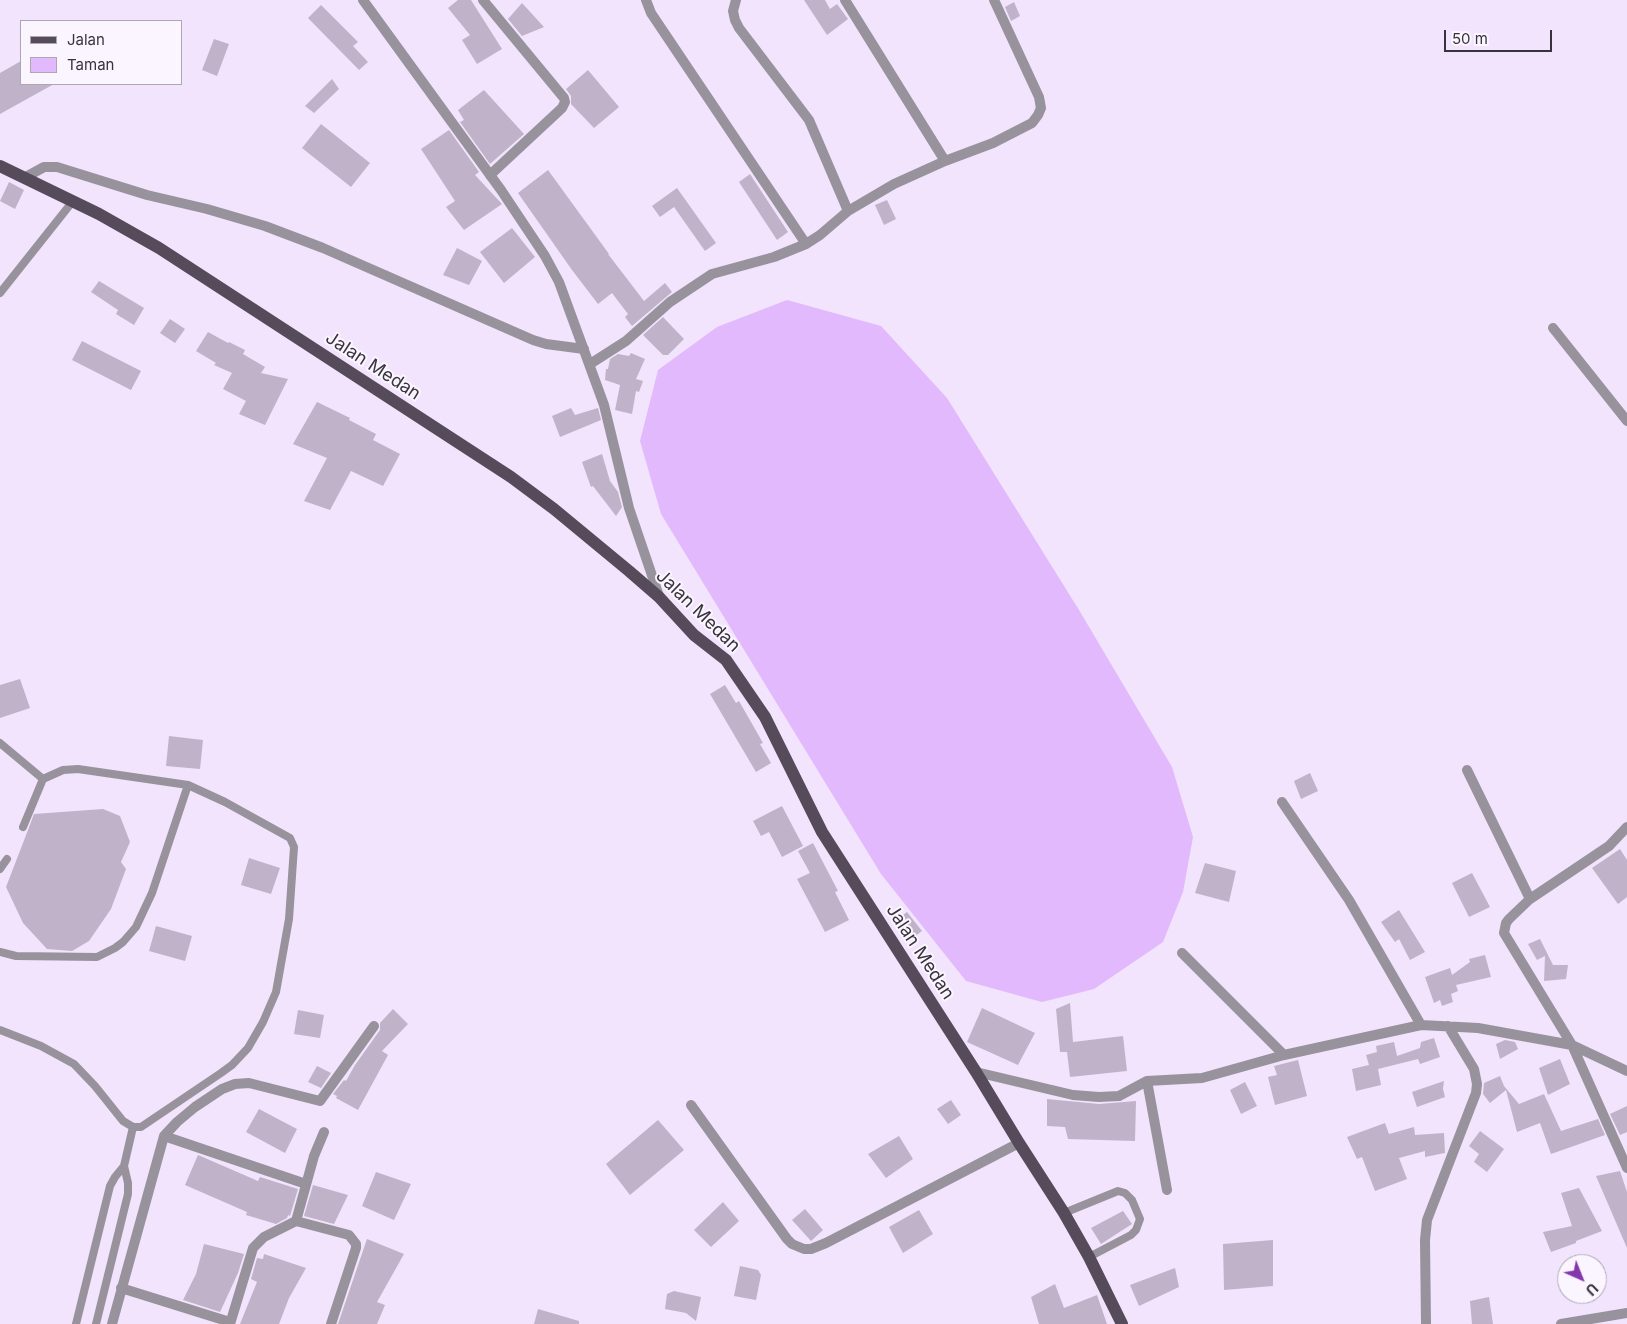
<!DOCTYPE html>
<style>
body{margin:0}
#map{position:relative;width:1627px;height:1324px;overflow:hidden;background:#f2e4fc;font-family:Inter,sans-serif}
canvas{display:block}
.legend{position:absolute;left:20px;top:20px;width:162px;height:65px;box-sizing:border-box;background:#fbf5ff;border:1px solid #ada7b1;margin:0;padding:6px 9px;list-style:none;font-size:15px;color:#37323b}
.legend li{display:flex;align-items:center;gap:10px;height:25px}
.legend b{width:25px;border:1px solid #ada7b1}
.north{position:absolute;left:1557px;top:1254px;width:50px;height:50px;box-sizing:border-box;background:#fbf5ff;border:1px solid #ada7b1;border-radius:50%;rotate:136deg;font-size:14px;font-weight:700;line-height:20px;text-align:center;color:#37323b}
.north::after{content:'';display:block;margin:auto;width:18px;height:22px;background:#8339ab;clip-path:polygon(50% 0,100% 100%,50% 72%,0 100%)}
.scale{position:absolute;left:1444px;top:30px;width:108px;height:22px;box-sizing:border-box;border:2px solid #37323b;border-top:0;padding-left:6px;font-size:15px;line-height:18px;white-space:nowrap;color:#37323b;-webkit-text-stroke:4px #fbf5ff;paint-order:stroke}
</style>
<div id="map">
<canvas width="1627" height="1324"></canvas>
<ul class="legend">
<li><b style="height:6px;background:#554b5b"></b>Jalan</li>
<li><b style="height:14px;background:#e1b9fc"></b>Taman</li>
</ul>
<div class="north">U</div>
<div class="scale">50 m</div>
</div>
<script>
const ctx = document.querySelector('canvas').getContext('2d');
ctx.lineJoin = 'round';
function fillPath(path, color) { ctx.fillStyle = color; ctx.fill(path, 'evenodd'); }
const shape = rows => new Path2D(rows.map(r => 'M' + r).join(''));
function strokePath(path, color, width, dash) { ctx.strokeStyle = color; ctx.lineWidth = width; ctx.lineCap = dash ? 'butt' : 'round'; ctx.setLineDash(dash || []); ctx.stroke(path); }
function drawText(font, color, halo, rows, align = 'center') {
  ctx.font = font + ' Inter,sans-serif'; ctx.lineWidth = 4; ctx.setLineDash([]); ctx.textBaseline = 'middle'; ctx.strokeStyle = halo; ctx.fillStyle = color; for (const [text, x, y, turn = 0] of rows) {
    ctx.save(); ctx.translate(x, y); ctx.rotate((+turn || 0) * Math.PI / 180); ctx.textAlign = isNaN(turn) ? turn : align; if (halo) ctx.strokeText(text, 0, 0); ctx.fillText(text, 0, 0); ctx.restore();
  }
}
fillPath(shape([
 [787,300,881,326,947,398,1079,610,1172,767,1193,837,1183,892,1163,942,1094,989,1042,1002,966,981,881,874,661,514,640,441,658,370,717,327]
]), '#e1b9fc');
fillPath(shape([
 [458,0,471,0,502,49,477,64,462,40,470,35,448,8],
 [804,0,825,0,830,9,837,4,848,19,827,35],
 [1014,2,1020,16,1011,21,1005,7],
 [522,3,544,27,522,36,508,19],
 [321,5,358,42,353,46,368,62,359,70,308,18],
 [214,39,229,44,217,76,202,70],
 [21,61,21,84,54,84,0,114,0,73],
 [588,70,619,107,594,128,571,104,571,96,566,89],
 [332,79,339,89,314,113,305,106],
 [484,90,524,134,490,164,460,122,464,120,458,110],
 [321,124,370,163,351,187,302,148],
 [449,130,479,172,475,175,502,204,464,230,446,207,455,201,421,149],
 [548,170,609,254,608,254,644,301,665,283,672,292,632,326,625,317,628,314,612,293,598,304,572,270,518,193],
 [750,174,788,232,777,240,739,182],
 [9,182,24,190,15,209,0,201],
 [677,188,716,243,705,251,674,207,660,217,652,206],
 [887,200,896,219,884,225,875,205],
 [512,228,535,257,504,283,480,252],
 [457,248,482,261,469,285,443,275],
 [99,281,144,308,134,325,116,314,118,310,91,292],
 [663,317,684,339,668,355,663,355,643,335],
 [170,319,185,329,175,343,160,333],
 [208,332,228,343,229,342,245,350,243,354,265,367,261,373,288,379,265,425,239,414,246,401,223,389,232,373,214,365,216,363,196,351],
 [82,341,141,371,131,390,72,360],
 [631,353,645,359,636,379,643,381,639,392,636,391,632,414,615,410,620,385,605,380,606,369,608,369,610,359,618,354,629,356],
 [317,402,350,418,349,420,376,434,373,440,400,454,383,486,351,471,330,510,304,501,327,458,293,444],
 [571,408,575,415,598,408,601,420,560,437,552,416],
 [602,454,610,481,618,492,622,507,616,516,593,486,591,487,582,462],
 [20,679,30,708,0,718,0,685],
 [725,685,736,703,739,701,763,743,760,744,771,763,756,772,710,694],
 [169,736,203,740,200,769,166,766],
 [1310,773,1318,791,1301,799,1294,781],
 [782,806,803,846,782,857,769,832,761,836,753,821],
 [103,809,120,816,130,842,121,862,126,869,111,909,89,941,72,951,47,949,23,923,6,887,28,830,34,814],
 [813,843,838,891,835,892,849,920,825,932,797,879,810,873,798,851],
 [1620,849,1627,860,1627,897,1618,904,1592,868],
 [249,858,280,868,271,894,241,885],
 [1205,863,1236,871,1229,902,1195,893],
 [1472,873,1490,907,1469,917,1452,883],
 [1399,910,1425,952,1410,960,1399,939,1395,942,1381,922],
 [907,912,922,931,910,940,895,921],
 [156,926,192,936,185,961,149,951],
 [1540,939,1553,965,1568,965,1566,979,1544,981,1545,956,1537,960,1528,944],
 [1485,955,1491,977,1456,985,1458,991,1451,994,1453,1002,1442,1006,1440,1000,1434,1003,1425,977,1450,968,1452,975,1470,962,1469,959],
 [1070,1003,1073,1042,1123,1036,1127,1071,1070,1077,1067,1052,1060,1052,1056,1009],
 [982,1008,1035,1033,1018,1065,967,1042],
 [393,1009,408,1024,382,1051,388,1055,358,1110,336,1098,337,1096,333,1094,344,1080,346,1081,355,1065,380,1030,380,1023],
 [298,1010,324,1015,320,1038,294,1034],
 [1434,1038,1440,1057,1420,1064,1418,1059,1378,1069,1381,1085,1356,1091,1352,1069,1369,1065,1366,1055,1377,1052,1376,1046,1394,1042,1397,1056,1420,1048,1421,1042],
 [1505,1040,1515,1042,1518,1049,1500,1059,1496,1044],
 [1560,1059,1570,1084,1548,1095,1539,1068],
 [1298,1060,1307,1096,1275,1105,1268,1077,1277,1075,1274,1066],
 [317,1066,331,1073,321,1088,308,1082],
 [1500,1076,1504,1086,1519,1104,1544,1094,1561,1131,1598,1119,1605,1135,1551,1154,1540,1123,1517,1132,1506,1090,1490,1103,1483,1094,1484,1083],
 [1444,1081,1443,1089,1445,1097,1417,1107,1412,1092],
 [1245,1082,1257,1106,1241,1114,1230,1090],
 [1047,1099,1099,1104,1136,1101,1135,1141,1068,1139,1065,1127,1047,1126],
 [951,1100,961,1115,948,1124,937,1109],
 [1627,1106,1627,1132,1620,1135,1610,1114],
 [259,1109,297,1129,285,1153,246,1132],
 [658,1120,684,1150,630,1195,606,1164],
 [1385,1123,1389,1134,1414,1127,1415,1135,1444,1133,1445,1153,1425,1157,1425,1151,1399,1158,1407,1179,1375,1191,1362,1157,1357,1159,1347,1137],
 [1480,1131,1504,1149,1487,1172,1474,1162,1479,1154,1469,1146],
 [899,1136,913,1159,886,1178,868,1154],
 [198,1155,258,1181,260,1177,298,1189,290,1216,288,1215,287,1218,276,1224,246,1215,247,1212,185,1185],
 [1620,1171,1627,1192,1627,1248,1596,1176],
 [376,1172,411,1184,394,1220,362,1206],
 [313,1185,348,1195,334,1224,304,1216],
 [1579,1188,1602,1231,1576,1241,1576,1243,1551,1252,1543,1232,1572,1226,1561,1193],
 [723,1202,739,1221,711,1247,694,1230],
 [805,1209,823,1230,811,1241,792,1220],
 [919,1210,933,1234,903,1253,889,1227],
 [1123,1211,1132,1224,1101,1244,1091,1228],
 [367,1239,404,1254,377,1302,385,1305,377,1324,338,1324],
 [1273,1240,1273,1286,1224,1290,1223,1244],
 [204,1244,244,1254,238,1273,220,1312,183,1300,196,1274],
 [264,1254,306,1268,289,1298,279,1324,240,1324,257,1282,251,1279,257,1258,263,1259],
 [740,1266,758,1270,761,1275,756,1300,734,1296],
 [1175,1268,1179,1287,1139,1306,1130,1285],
 [1055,1284,1064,1308,1097,1295,1107,1324,1039,1324,1031,1297],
 [674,1291,701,1297,696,1321,686,1313,665,1309,667,1294],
 [1489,1297,1493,1324,1472,1324,1470,1301],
 [538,1309,579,1321,579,1324,534,1324]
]), '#bfb2c9');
strokePath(shape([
 [0,293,73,201],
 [0,743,43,779],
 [0,869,7,859],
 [0,952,16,956,97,957,115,948,123,942,136,927,152,893,188,785],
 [0,1030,41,1046,74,1064,95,1086,123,1121,133,1127,141,1127,221,1073,232,1065,248,1048,263,1022,276,992,289,919,294,847,290,838,225,802,188,785,78,769,63,770,43,779,23,827],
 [1064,1213,1118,1191,1125,1193,1132,1200,1140,1219,1136,1230,1131,1235,1089,1257],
 [76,1324,110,1186,115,1177,124,1166],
 [96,1324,128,1194,128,1183,124,1166,133,1127]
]), '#98929c', 8);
strokePath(shape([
 [483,0,564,98,565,102,562,108,490,175],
 [646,0,651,13,806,244],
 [736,0,733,11,735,20,739,28,809,120,848,211],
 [845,0,945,161],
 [24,178,44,167,57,167,147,195,207,209,265,226,323,248,533,340,546,344,584,349],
 [1553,328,1627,421],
 [590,364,626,341,670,302,712,274,774,257,806,244,820,235,848,211,894,184,945,161,993,143,1032,123,1038,115,1041,108,1039,97,994,0],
 [1467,770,1530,899],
 [1282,802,1349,900,1421,1025],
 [1627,827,1609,846,1530,899,1509,919,1506,923,1504,933,1572,1045,1627,1168],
 [1182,953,1284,1055],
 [976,1072,1073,1095,1099,1097,1119,1096,1147,1081,1202,1078,1284,1055,1421,1025,1478,1028,1572,1045,1627,1071],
 [1147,1081,1167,1190],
 [691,1105,787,1239,792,1244,804,1249,811,1249,826,1243,1019,1143],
 [164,1136,306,1184],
 [296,1221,314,1156,324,1132],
 [121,1288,230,1322],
 [112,1324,164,1136,177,1122,195,1107,222,1089,235,1084,249,1083,320,1101,374,1026],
 [230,1324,253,1248,264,1237,296,1221,349,1235,356,1244,356,1248,331,1324],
 [1426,1324,1425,1240,1427,1220,1476,1093,1477,1084,1474,1069,1448,1026],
 [1561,1324,1627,1313]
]), '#98929c', 10);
strokePath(shape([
 [363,0,501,190,545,256,559,282,604,405,629,508,659,596]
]), '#98929c', 10);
strokePath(shape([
 [0,166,99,214,159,248,511,477,554,509,629,571,659,597,694,635,726,660,765,717,822,832,976,1072,1019,1143,1064,1213,1089,1257,1122,1324]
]), '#554b5b', 12);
drawText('18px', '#37323b', '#fbf5ff', [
 ["Jalan Medan",373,366,33],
 ["Jalan Medan",698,611,44],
 ["Jalan Medan",920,952,57]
]);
</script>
